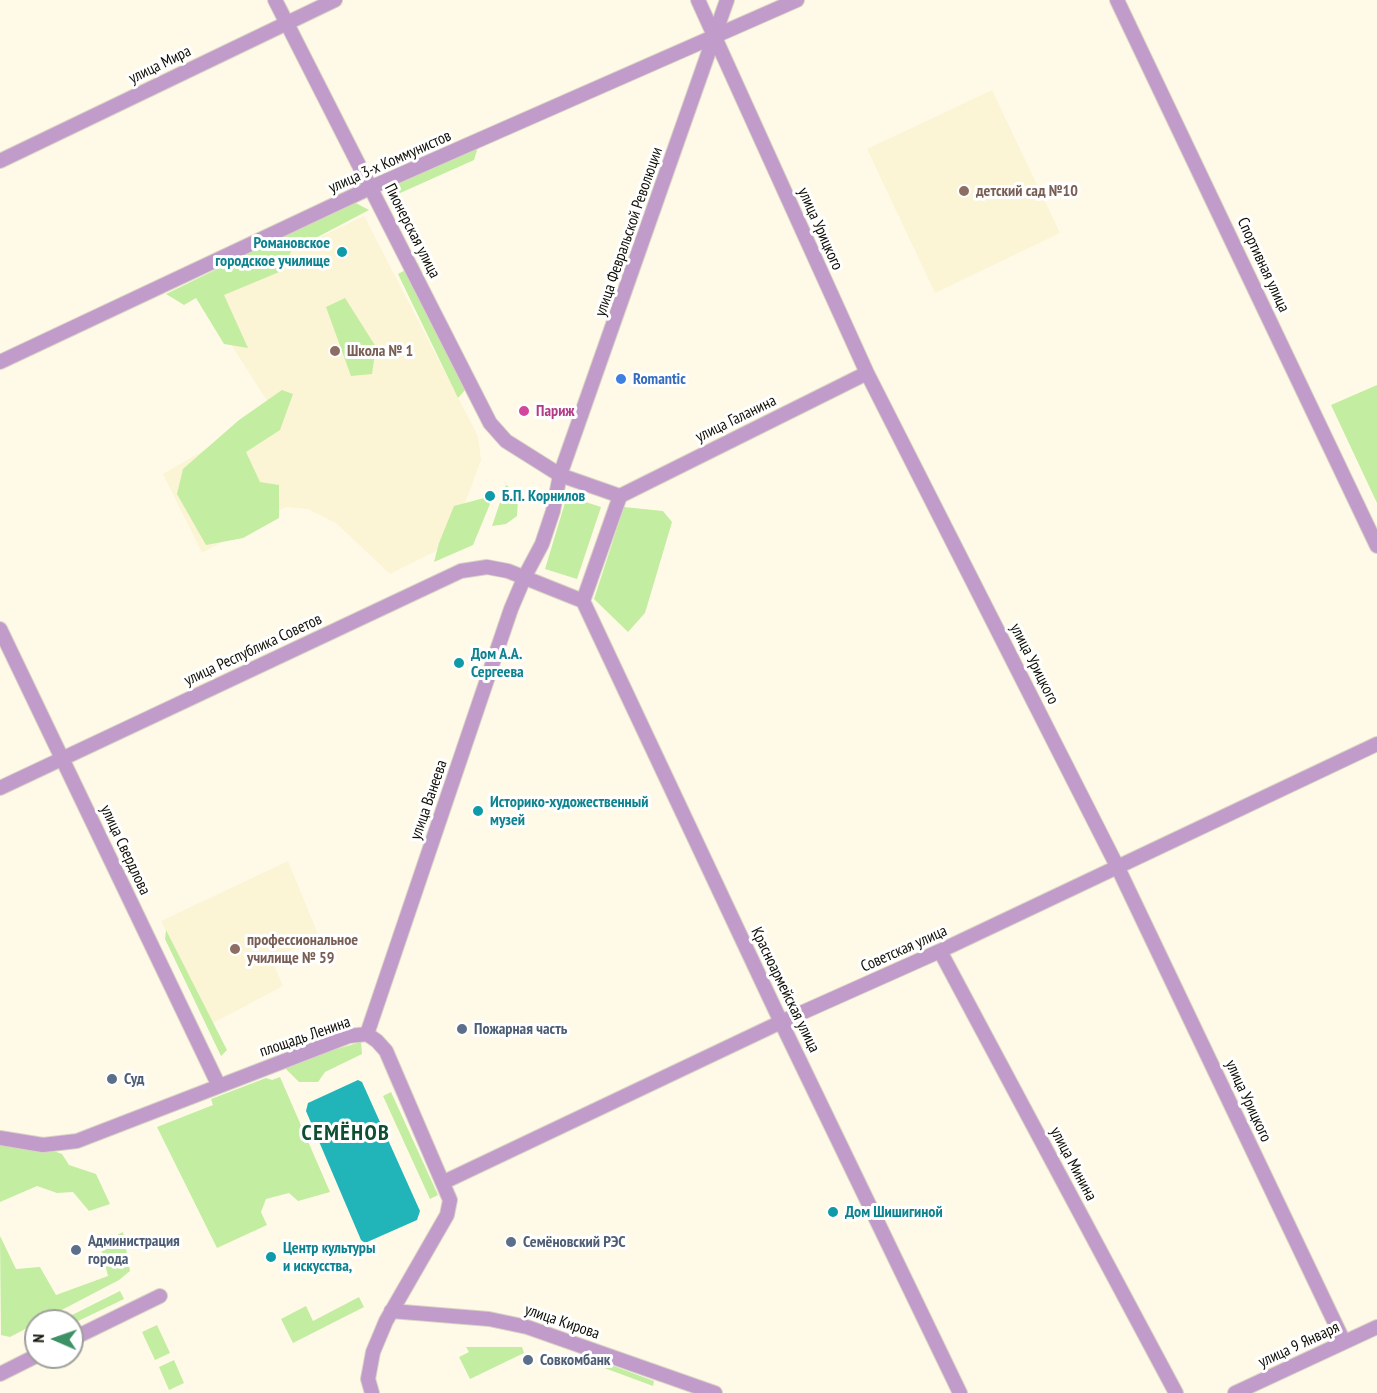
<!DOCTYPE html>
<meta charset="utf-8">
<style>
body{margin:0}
#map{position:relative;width:1377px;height:1393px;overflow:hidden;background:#fffae8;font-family:"PT Sans Narrow",sans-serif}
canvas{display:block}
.north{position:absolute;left:24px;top:1309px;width:60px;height:60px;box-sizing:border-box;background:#fff;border:2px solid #9f9f9b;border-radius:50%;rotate:272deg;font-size:16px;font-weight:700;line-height:24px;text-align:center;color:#0f0e06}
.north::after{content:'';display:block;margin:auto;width:21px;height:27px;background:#3c9165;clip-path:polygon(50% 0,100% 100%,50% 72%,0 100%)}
</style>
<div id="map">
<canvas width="1377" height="1393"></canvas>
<div class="north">N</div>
</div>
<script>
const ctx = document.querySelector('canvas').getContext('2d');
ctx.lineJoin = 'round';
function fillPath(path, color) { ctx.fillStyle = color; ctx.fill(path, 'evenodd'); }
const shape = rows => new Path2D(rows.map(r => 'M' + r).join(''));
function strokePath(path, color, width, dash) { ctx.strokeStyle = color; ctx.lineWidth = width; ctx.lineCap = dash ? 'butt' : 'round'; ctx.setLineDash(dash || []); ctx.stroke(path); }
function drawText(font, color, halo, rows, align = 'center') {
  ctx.font = font + ' "PT Sans Narrow",sans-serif'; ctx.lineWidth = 6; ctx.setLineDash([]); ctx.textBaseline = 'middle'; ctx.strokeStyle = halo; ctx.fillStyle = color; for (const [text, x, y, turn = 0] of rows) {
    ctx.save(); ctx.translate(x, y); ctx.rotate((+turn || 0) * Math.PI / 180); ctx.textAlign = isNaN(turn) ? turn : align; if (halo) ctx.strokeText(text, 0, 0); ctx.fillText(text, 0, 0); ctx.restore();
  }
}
fillPath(shape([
 [992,90,1060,233,935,293,867,149],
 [364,216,478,436,481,460,450,544,390,574,336,523,308,509,286,507,202,553,163,474,273,410,198,293,298,242,301,246],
 [288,861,320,939,271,958,283,986,211,1024,161,921]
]), '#fbf4d5');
fillPath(shape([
 [479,144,474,160,398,194,395,181],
 [354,202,369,210,291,251,284,270,224,295,248,348,224,344,196,298,184,305,166,294],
 [418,263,465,390,458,398,398,274],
 [345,298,376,347,372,374,351,376,326,307],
 [1377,385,1377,503,1331,405],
 [282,390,293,394,280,430,246,452,260,482,279,485,279,518,243,538,206,545,177,494,183,469,239,420],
 [506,485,515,491,518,500,517,516,506,524,492,526],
 [567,496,601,507,577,579,545,569],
 [484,498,490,504,473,545,434,562,439,543,454,506],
 [624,507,663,511,672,522,645,613,628,632,594,599],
 [166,930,227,1050,221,1056,165,939],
 [361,1042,362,1054,325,1072,318,1082,299,1082,285,1068,323,1053],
 [280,1077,330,1192,298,1201,289,1193,266,1199,261,1212,267,1225,217,1248,157,1127,213,1105,211,1099,266,1078,272,1080],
 [391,1092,438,1195,430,1199,383,1096],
 [0,1132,62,1154,69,1165,96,1174,110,1204,89,1211,73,1192,57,1193,37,1186,0,1202],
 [123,1232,130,1271,119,1280,10,1337,1,1335,0,1236,16,1269,40,1267,56,1295,108,1276,100,1244],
 [120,1291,124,1299,72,1324,72,1321,68,1321,66,1318],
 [359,1297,364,1307,293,1343,281,1319,306,1306,313,1321],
 [157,1325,170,1353,155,1360,142,1332],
 [466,1347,522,1347,524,1353,470,1379,459,1357,469,1352],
 [581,1354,654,1381,653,1386,580,1359],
 [174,1360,184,1383,169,1390,159,1367]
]), '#c3eda1');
fillPath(shape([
 [358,1080,362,1082,420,1211,417,1220,365,1243,361,1240,306,1111,308,1103]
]), '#21b5b9');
const street = shape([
 [275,0,490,423,506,441,560,475,620,496],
 [698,0,867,373,1118,868,1344,1342],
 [1117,0,1377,546],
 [0,161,335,0],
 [0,362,372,187,797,0],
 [620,496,867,373],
 [583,601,781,1022,960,1393],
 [583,601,620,496],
 [0,629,219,1086],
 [0,788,461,571,487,567,508,571,583,601],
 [940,951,1176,1393],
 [367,1034,511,609,525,576,542,544,553,511,560,475,727,0],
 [0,1138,43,1145,77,1141,349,1036,367,1034,377,1041,386,1051,450,1200,447,1215,386,1321,373,1352,368,1379,372,1393],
 [444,1182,781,1022,940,951,1377,744],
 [391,1311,489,1319,527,1327,715,1393],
 [72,1339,160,1296],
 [0,1374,36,1356],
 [1235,1393,1377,1327]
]);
strokePath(street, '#d9d4c4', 16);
strokePath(street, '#c19bca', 14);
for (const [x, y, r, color] of [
 [964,191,6,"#8d6e63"],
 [342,252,6,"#0f9aa8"],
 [335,351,6,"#8d6e63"],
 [621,379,6,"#3f7fe0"],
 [524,411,6,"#d1479c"],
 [490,496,6,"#0f9aa8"],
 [459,663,6,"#0f9aa8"],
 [478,811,6,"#0f9aa8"],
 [235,949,6,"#8d6e63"],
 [462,1029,6,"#5c6f8a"],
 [112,1079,6,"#5c6f8a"],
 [833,1212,6,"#0f9aa8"],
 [511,1242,6,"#5c6f8a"],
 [76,1250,6,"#5c6f8a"],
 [271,1257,6,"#0f9aa8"],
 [528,1360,6,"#5c6f8a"]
]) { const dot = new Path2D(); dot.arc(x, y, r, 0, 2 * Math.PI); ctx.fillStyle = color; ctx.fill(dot); strokePath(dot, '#fff', 2); }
drawText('16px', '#0f0e06', '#fff', [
 ["улица Мира",160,65,-26],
 ["улица 3-х Коммунистов",390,162,-24],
 ["улица Урицкого",820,229,66],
 ["Пионерская улица",412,231,63],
 ["улица Февральской Революции",629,232,-71],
 ["Спортивная улица",1263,265,65],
 ["улица Галанина",736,419,-26],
 ["улица Республика Советов",253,650,-25],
 ["улица Урицкого",1034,664,63],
 ["улица Ванеева",429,800,-71],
 ["улица Свердлова",125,850,65],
 ["Советская улица",904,949,-24],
 ["Красноармейская улица",785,990,64],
 ["площадь Ленина",305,1037,-19],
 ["улица Урицкого",1248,1101,65],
 ["улица Минина",1073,1164,62],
 ["улица Кирова",562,1322,19],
 ["улица 9 Января",1299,1345,-25]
]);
drawText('bold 16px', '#785e54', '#fff', [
 ["детский сад №10",976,191],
 ["Школа № 1",347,351],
 ["профессиональное",247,940],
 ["училище № 59",247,958]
], 'left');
drawText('bold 16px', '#0d838f', '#fff', [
 ["Романовское",330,243,"right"],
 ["городское училище",330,261,"right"],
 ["Б.П. Корнилов",502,496],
 ["Дом А.А.",471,654],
 ["Сергеева",471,672],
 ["Историко-художественный",490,802],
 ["музей",490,820],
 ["Дом Шишигиной",845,1212],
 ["Центр культуры",283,1248],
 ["и искусства,",283,1266]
], 'left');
drawText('bold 16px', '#366cbe', '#fff', [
 ["Romantic",633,379]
], 'left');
drawText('bold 16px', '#b23c85', '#fff', [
 ["Париж",536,411]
], 'left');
drawText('bold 16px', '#4e5e75', '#fff', [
 ["Пожарная часть",474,1029],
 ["Суд",124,1079],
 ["Администрация",88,1241],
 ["города",88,1259],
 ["Семёновский РЭС",523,1242],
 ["Совкомбанк",540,1360]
], 'left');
ctx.letterSpacing = '1.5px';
drawText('bold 22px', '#0f4e30', '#fff', [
 ["СЕМЁНОВ",346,1134]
]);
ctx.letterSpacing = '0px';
</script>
